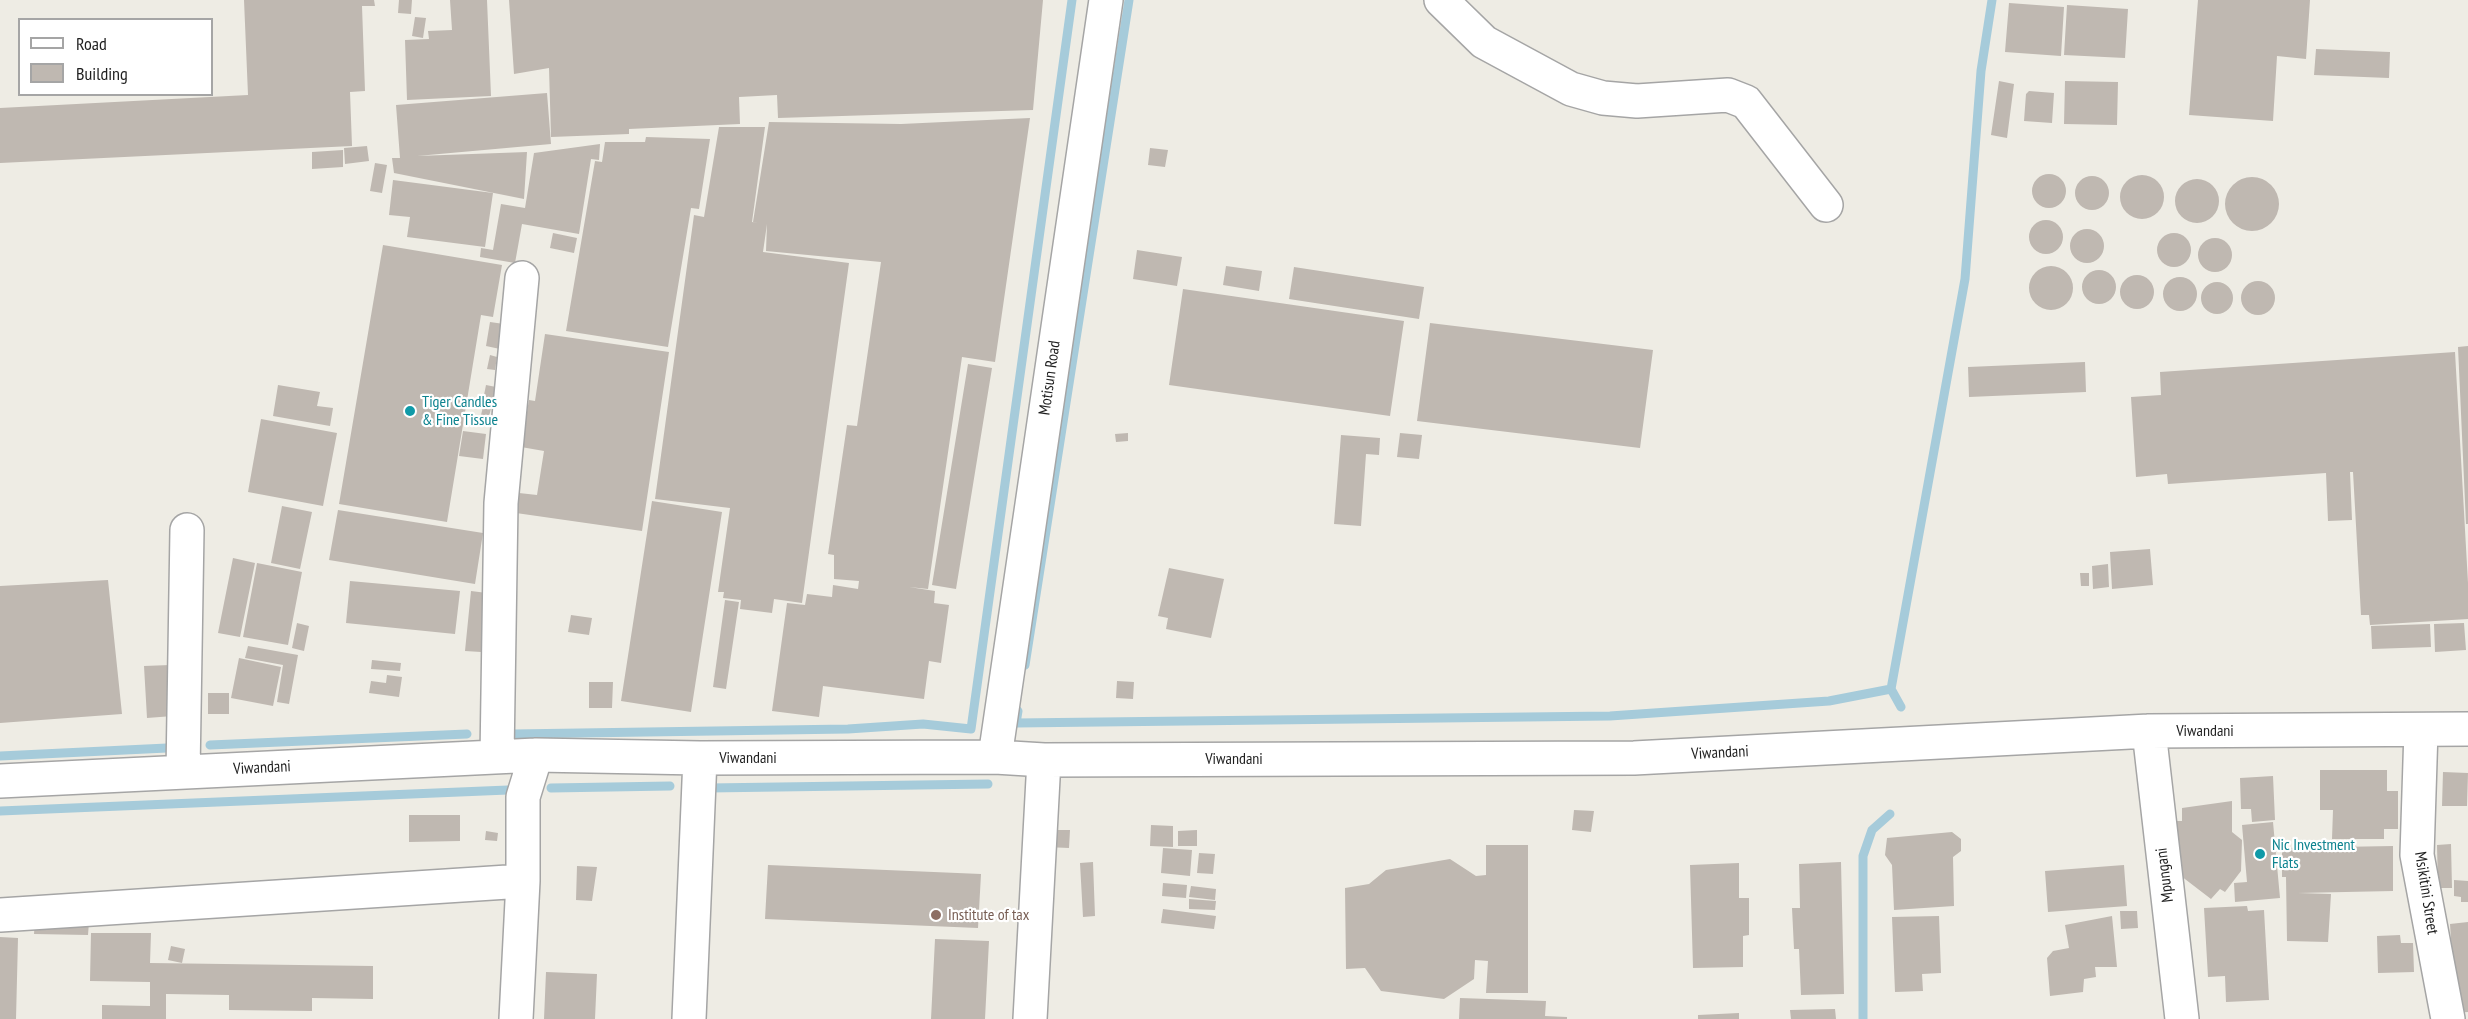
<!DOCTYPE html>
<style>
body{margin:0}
#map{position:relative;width:2468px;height:1019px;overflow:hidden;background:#eeece4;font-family:"PT Sans Narrow",sans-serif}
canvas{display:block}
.legend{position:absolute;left:18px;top:18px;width:195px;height:78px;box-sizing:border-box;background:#fff;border:2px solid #a5a5a5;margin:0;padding:8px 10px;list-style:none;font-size:18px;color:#1e1e1e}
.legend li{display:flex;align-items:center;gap:12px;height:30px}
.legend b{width:30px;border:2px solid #a5a5a5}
</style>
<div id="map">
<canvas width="2468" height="1019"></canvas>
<ul class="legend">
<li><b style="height:8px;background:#fff"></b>Road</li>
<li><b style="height:16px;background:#bfb8b1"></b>Building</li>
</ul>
</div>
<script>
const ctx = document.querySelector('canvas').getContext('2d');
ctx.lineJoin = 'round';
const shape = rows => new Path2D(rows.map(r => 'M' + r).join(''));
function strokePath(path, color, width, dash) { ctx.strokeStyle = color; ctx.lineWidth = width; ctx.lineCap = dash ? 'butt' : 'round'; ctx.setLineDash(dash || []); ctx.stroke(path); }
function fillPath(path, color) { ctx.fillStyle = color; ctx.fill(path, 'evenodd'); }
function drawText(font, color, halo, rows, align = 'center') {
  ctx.font = font + ' "PT Sans Narrow",sans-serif'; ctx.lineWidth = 4.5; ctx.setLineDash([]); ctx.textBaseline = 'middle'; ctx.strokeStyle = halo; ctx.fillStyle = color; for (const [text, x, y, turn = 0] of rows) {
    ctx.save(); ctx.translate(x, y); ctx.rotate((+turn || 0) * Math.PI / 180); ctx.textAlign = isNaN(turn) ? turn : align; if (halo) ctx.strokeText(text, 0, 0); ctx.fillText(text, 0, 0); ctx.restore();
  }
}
strokePath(shape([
 [1025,665,1129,0],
 [1901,707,1891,689,1965,279,1981,71,1992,0],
 [1018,711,1016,723,1610,716,1829,701,1891,689],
 [513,734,848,729,923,724,971,729,1072,0],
 [210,745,467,734],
 [0,756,167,748],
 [551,788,670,786],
 [709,788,988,784],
 [0,811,508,790],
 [1863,1019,1863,856,1872,830,1890,814]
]), '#a6cbda', 9);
fillPath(shape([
 [244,0,374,0,375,6,362,6,365,91,350,92,352,146,0,163,0,108,248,95],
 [399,0,412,0,411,14,398,13],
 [450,0,487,0,491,96,407,100,405,40,429,39,428,31,452,30],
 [509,0,1043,0,1033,110,778,118,777,95,739,97,740,124,629,129,629,134,551,137,549,68,514,74],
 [2198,0,2310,0,2306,59,2277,56,2273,121,2189,115],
 [2009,3,2064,7,2061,56,2005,52],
 [2067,5,2128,9,2125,58,2064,55],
 [415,17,426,18,423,38,412,36],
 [2316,49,2390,52,2389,78,2314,75],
 [1999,81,2014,84,2007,138,1991,135],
 [2065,81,2118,82,2117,125,2064,124],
 [2029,91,2054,93,2052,123,2024,121,2026,94],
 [547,93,551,144,417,156,527,152,524,199,394,173,392,158,400,158,396,105],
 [1030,118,995,362,962,357,928,589,909,587,935,591,934,603,949,605,941,663,929,661,924,699,823,686,819,717,772,711,787,603,805,605,807,594,832,597,833,585,858,589,859,581,834,579,834,555,828,554,847,425,857,426,881,262,766,251,767,224,763,252,849,263,802,603,774,599,772,613,740,609,741,600,723,598,724,592,718,592,730,508,655,499,694,215,704,217,719,127,765,127,752,222,759,223,753,222,769,122,901,124],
 [646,137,710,139,699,209,691,208,668,347,566,331,595,161,602,162,605,142,645,142],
 [600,144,599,160,591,159,579,234,522,224,515,263,480,257,481,248,493,250,501,204,525,208,534,153],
 [367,146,369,161,345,164,344,148],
 [1150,148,1168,150,1165,167,1148,165],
 [343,150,343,167,312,169,312,152],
 [375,163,387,165,382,193,370,191],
 '2032 191a17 17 0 1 1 34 0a17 17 0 1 1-34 0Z',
 '2120 197a22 22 0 1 1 44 0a22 22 0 1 1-44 0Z',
 '2075 193a17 17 0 1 1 34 0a17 17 0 1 1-34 0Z',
 '2225 204a27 27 0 1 1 54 0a27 27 0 1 1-54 0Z',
 '2175 201a22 22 0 1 1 44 0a22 22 0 1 1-44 0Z',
 [393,180,493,193,485,247,407,237,410,217,389,215],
 '2029 237a17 17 0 1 1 34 0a17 17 0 1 1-34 0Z',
 '2070 246a17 17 0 1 1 34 0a17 17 0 1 1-34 0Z',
 [553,233,577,238,574,253,550,248],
 '2157 250a17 17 0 1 1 34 0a17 17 0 1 1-34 0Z',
 '2198 255a17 17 0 1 1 34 0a17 17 0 1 1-34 0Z',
 [383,245,502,265,493,317,481,315,447,522,339,504],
 [1137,250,1182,257,1177,286,1133,279],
 '2029 288a22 22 0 1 1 44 0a22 22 0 1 1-44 0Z',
 [1226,266,1262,271,1259,291,1223,285],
 [1294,267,1424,287,1419,319,1289,299],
 '2082 287a17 17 0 1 1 34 0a17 17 0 1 1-34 0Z',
 '2120 292a17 17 0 1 1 34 0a17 17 0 1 1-34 0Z',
 '2163 294a17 17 0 1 1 34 0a17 17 0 1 1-34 0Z',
 '2241 298a17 17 0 1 1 34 0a17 17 0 1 1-34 0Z',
 '2201 298a16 16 0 1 1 32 0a16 16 0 1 1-32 0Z',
 [1183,289,1404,321,1390,416,1169,385],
 [490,322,504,324,500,349,486,346],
 [1430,323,1653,350,1640,448,1417,421],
 [545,334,669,352,642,531,516,513,519,493,537,495,544,451,521,447,529,400,535,401],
 [2468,346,2468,524,2466,524,2458,347],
 [2455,352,2468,583,2468,619,2370,625,2369,615,2361,615,2353,472,2350,472,2352,520,2328,521,2326,473,2168,484,2167,474,2136,477,2131,397,2161,395,2160,372],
 [490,355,497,357,495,370,487,369],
 [2085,362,2086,392,1969,397,1968,367],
 [968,364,992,368,956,589,932,585],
 [278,385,320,392,317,406,333,408,330,426,273,416],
 [486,385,496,387,493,402,483,400],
 [484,403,492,404,488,421,480,419],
 [261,419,337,433,323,506,248,492],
 [463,431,486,434,483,459,459,456],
 [1128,433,1128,441,1116,442,1115,434],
 [1400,433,1422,435,1419,459,1397,457],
 [1341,435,1380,438,1379,455,1366,454,1361,526,1334,524],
 [652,501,722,512,691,712,621,701],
 [282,506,312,512,300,569,271,563],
 [338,510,483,533,475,584,329,560],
 [2150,549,2153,585,2112,589,2110,552],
 [233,558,255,563,240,637,218,633],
 [257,563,302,572,288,645,243,637],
 [2108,564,2109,587,2093,589,2092,566],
 [1169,568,1224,579,1211,638,1166,629,1168,618,1158,616],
 [2080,573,2089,573,2089,586,2081,586],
 [108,580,122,714,0,723,0,586],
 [350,581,460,591,455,634,346,623],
 [471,591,487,593,481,652,465,651],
 [725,600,739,602,726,689,713,687],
 [571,615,592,618,589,635,568,632],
 [297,623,309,626,304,651,292,648],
 [2464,623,2466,650,2435,652,2434,624],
 [2430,624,2431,647,2372,649,2371,626],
 [248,646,298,655,289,704,277,702,283,665,245,658],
 [239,658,281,667,273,706,231,698],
 [372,660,401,663,400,671,371,669],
 [170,665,173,716,147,718,144,666],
 [387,675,402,677,399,697,369,693,371,681,386,683],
 [1117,681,1134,682,1133,699,1116,698],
 [589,682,613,682,612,708,589,708],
 [208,693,229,693,229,714,208,714],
 [2320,770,2387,770,2387,791,2398,791,2398,829,2384,829,2384,839,2332,839,2333,810,2320,810],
 [2443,772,2468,773,2467,806,2442,806],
 [2273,776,2275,820,2252,822,2251,809,2241,809,2240,778],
 [2232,801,2232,832,2242,840,2241,871,2225,892,2220,889,2211,899,2181,876,2171,821,2182,821,2182,808],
 [1574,810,1594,811,1591,832,1572,830],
 [409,815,460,815,460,841,409,842],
 [2273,822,2280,898,2235,902,2234,883,2247,882,2242,825],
 [1151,825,1173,826,1173,847,1150,846],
 [1047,830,1070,830,1069,848,1046,847],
 [1197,830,1197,846,1178,846,1178,831],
 [486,831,498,833,497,841,485,840],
 [1952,832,1961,839,1961,851,1953,857,1954,906,1894,910,1892,865,1885,855,1887,838],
 [2451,844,2452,888,2438,888,2437,845],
 [1486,845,1528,845,1528,993,1486,993,1488,961,1475,960,1474,979,1444,999,1381,991,1365,968,1346,969,1345,888,1369,884,1386,870,1450,859,1476,876,1486,875],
 [2393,846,2393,891,2298,893,2331,894,2328,942,2287,941,2286,877,2282,877,2282,848],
 [1163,848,1192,850,1190,876,1161,873],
 [1199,853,1215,854,1213,874,1197,873],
 [1093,862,1095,916,1083,917,1080,863],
 [1841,862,1844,994,1801,995,1799,949,1794,949,1792,908,1800,908,1799,864],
 [1739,863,1739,898,1749,898,1749,935,1743,936,1743,967,1693,968,1690,865],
 [768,865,981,874,978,928,765,919],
 [2124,865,2127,906,2048,912,2045,871],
 [577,866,597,867,592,901,576,900],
 [2454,880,2468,881,2468,902,2461,902,2461,897,2454,896],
 [1163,883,1187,885,1186,898,1162,896],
 [1191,886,1216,889,1215,900,1189,897],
 [1189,899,1216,901,1215,910,1189,909],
 [2247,906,2248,911,2264,910,2269,1000,2226,1002,2225,976,2208,977,2204,908],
 [1163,909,1216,916,1214,929,1161,923],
 [2120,911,2137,911,2138,928,2121,929],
 [1939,916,1941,973,1922,974,1923,991,1895,992,1892,917],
 [2112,916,2117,967,2095,967,2096,977,2084,979,2083,992,2050,996,2047,958,2053,951,2069,948,2065,925],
 [35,920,89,922,88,935,34,934],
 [2468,922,2468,1012,2456,1013,2450,924],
 [91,933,151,933,150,963,373,966,373,999,312,998,312,1011,229,1010,229,995,166,994,166,1019,102,1019,102,1005,150,1006,150,982,90,981],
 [2400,935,2401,943,2413,943,2414,972,2378,973,2377,936],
 [0,937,18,938,16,1019,0,1019],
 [935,939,989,941,985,1019,931,1019],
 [171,946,185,949,182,963,168,960],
 [546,972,597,974,595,1019,544,1019],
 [1460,998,1546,1001,1545,1016,1567,1017,1567,1019,1459,1019],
 [1835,1009,1836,1019,1791,1019,1790,1010],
 [1739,1013,1739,1019,1698,1019,1698,1015]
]), '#bfb8b1');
const minor = shape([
 [1441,0,1484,42,1571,89,1603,98,1637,101,1728,95,1746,102,1826,205],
 [2421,730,2417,855,2448,1019],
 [2149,731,2182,1019],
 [497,757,501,503,522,278],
 [995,757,1106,0],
 [183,772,187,530],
 [0,781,536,755,700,758,995,757,1044,760,1634,758,2149,731,2468,729],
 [0,915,523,881],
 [516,1019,523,881,523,797,536,755],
 [689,1019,700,758],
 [1030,1019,1044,760]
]);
strokePath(minor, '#a5a5a5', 36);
strokePath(minor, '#fff', 33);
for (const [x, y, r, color] of [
 [410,411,6,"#0f9aa8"],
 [2260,854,6,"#0f9aa8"],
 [936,915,6,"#8d6e63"]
]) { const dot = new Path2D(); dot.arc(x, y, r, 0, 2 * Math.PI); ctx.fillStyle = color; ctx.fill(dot); strokePath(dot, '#fff', 2); }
drawText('16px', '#1e1e1e', '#fff', [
 ["Motisun Road",1050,378,-82],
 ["Viwandani",2205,731],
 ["Viwandani",1720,753,-3],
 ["Viwandani",748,758],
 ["Viwandani",1234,759],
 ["Viwandani",262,768,-3],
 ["Mpungani",2165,875,-97],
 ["Msikitini Street",2426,893,81]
]);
drawText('16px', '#0d838f', '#fff', [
 ["Tiger Candles",422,402],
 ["& Fine Tissue",422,420],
 ["Nic Investment",2272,845],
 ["Flats",2272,863]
], 'left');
drawText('16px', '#785e54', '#fff', [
 ["Institute of tax",948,915]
], 'left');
</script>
